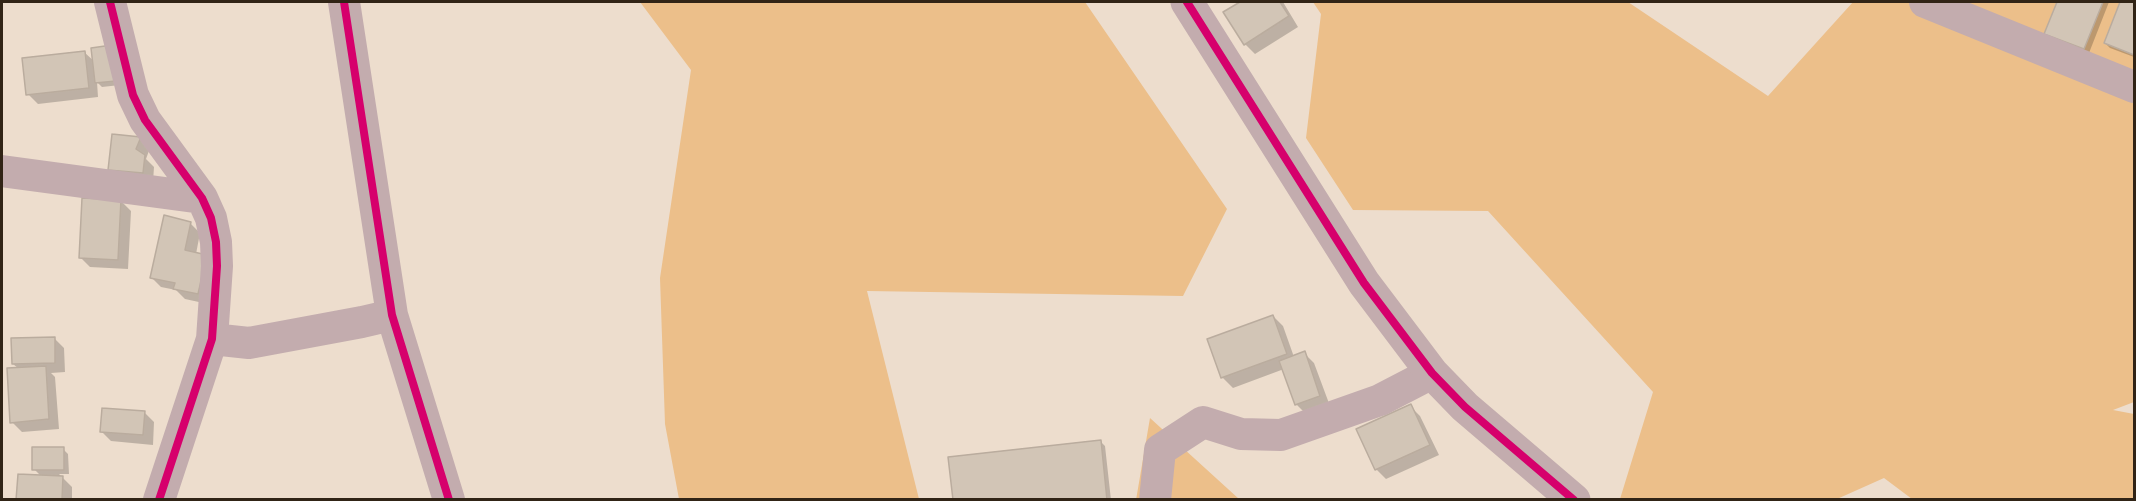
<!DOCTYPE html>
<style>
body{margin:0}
#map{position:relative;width:2136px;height:501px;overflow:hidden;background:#edddcd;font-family:Arial,sans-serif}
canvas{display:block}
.frame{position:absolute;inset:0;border:3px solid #312416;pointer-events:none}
</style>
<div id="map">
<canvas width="2136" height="501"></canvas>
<div class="frame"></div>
</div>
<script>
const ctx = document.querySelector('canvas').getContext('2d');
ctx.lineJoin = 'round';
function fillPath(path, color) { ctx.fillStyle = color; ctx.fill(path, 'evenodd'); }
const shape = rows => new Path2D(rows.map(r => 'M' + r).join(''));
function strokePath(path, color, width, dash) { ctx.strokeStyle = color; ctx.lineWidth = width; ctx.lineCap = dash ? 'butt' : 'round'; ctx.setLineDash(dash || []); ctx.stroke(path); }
fillPath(shape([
 [640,2,1085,2,1227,209,1183,296,867,291,919,499,679,499,665,424,660,278,691,70],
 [1313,2,1628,2,1768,96,1853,2,2134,2,2134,402,2113,410,2134,414,2134,499,1912,499,1884,478,1837,499,1620,499,1653,392,1488,211,1353,210,1306,138,1321,14],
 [1150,418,1239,499,1136,500]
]), '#ecbf8a');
fillPath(shape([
 [1243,2,1283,2,1298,27,1255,54,1245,44,1225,12],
 [2059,2,2109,2,2089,53,2046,34],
 [2122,2,2134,2,2134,57,2110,48,2105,43],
 [84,52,120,85,102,87,97,82,98,97,38,104,28,94],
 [140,139,150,148,146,159,154,167,153,182,110,169],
 [121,201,131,211,128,269,90,267,80,257],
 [190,223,200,233,196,254,208,304,185,299,176,290,161,287,151,277],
 [1273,316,1283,326,1294,357,1304,353,1314,363,1330,406,1306,414,1296,404,1284,369,1233,388,1222,377,1209,340],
 [54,338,64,348,65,372,51,373,55,377,59,429,22,432,12,422,19,369,13,364],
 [1410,406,1420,416,1439,455,1386,479,1376,469],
 [144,412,154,422,153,445,111,441,101,431],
 [1100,441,1105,446,1111,500,955,500],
 [63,449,68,454,69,474,59,474,72,487,72,500,18,500,41,476,34,469]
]), '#0003');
const building = shape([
 [1240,2,1280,2,1289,16,1244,45,1223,12,1240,2],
 [2057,2,2103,2,2084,49,2044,34,2057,2],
 [2120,2,2134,2,2134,55,2104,43,2120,2],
 [112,45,116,81,95,83,91,48,112,45],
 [85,51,89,88,26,95,22,58,85,51],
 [112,134,141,137,136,149,145,155,143,173,108,170,112,134],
 [82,198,121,200,118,260,79,258,82,198],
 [164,215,191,222,185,250,207,255,198,294,173,289,175,283,150,278,164,215],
 [1273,315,1287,354,1221,378,1207,339,1273,315],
 [55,337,55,363,12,364,11,338,55,337],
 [1305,351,1320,396,1295,405,1279,361,1305,351],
 [46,366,49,419,10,423,7,368,46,366],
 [1411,404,1430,445,1375,470,1356,429,1411,404],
 [102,408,145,411,143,435,100,432,102,408],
 [1101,440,1107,500,953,500,948,457,1101,440],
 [32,447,64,447,64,470,32,470,32,447],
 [18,474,63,476,62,500,16,500,18,474]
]);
fillPath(building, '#d2c5b6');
strokePath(building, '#baac9e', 1.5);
strokePath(shape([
 [110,2,133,95,145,120,202,198,211,218,216,242,217,266,212,339,159,500],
 [344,2,392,315,449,500],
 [1925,2,2134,87],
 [2,171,202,198],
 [212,339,249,343,362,322,392,315],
 [1155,500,1160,450,1203,422,1241,434,1281,435,1380,400,1432,373]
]), '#c3acae', 32);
strokePath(shape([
 [1187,2,1364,283,1432,373,1465,407,1574,500]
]), '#c3acae', 33);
strokePath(shape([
 [110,2,133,95,145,120,202,198,211,218,216,242,217,266,212,339,159,500],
 [344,2,392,315,449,500],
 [1187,2,1364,283,1432,373,1465,407,1574,500]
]), '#d6006c', 8);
</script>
